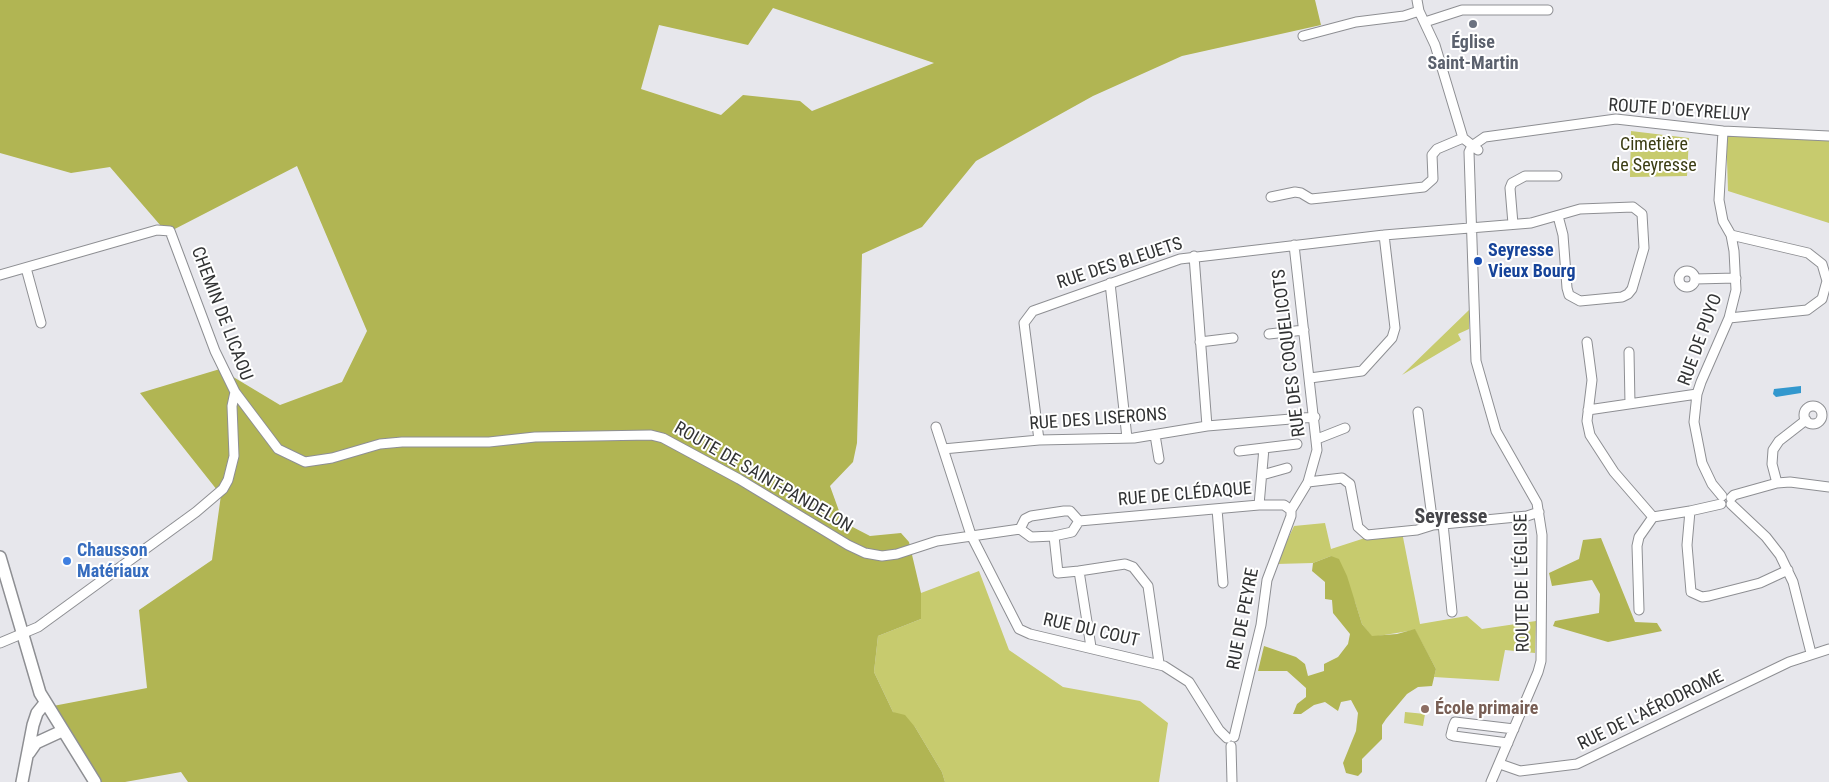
<!DOCTYPE html>
<meta charset="utf-8">
<style>
body{margin:0}
canvas{display:block;background:#e7e7ec}
</style>
<canvas width="1829" height="782"></canvas>
<script>
const ctx = document.querySelector('canvas').getContext('2d');
ctx.lineJoin = 'round';
function fillPath(path, color) { ctx.fillStyle = color; ctx.fill(path, 'evenodd'); }
const shape = rows => new Path2D(rows.map(r => 'M' + r).join(''));
function strokePath(path, color, width, dash) { ctx.strokeStyle = color; ctx.lineWidth = width; ctx.lineCap = dash ? 'butt' : 'round'; ctx.setLineDash(dash || []); ctx.stroke(path); }
function drawText(font, color, halo, rows, align = 'center') {
  ctx.font = font + ' "Roboto Condensed",sans-serif'; ctx.lineWidth = 4; ctx.setLineDash([]); ctx.textBaseline = 'middle'; ctx.strokeStyle = halo; ctx.fillStyle = color; for (const [text, x, y, turn = 0] of rows) {
    ctx.save(); ctx.translate(x, y); ctx.rotate((+turn || 0) * Math.PI / 180); ctx.textAlign = isNaN(turn) ? turn : align; if (halo) ctx.strokeText(text, 0, 0); ctx.fillText(text, 0, 0); ctx.restore();
  }
}
fillPath(shape([
 [1726,128,1829,133,1829,223,1728,191],
 [1631,131,1689,138,1687,176,1630,177],
 [1469,310,1469,329,1458,334,1461,340,1402,375],
 [1325,523,1331,549,1365,538,1402,532,1420,624,1467,616,1482,629,1536,621,1535,653,1505,650,1499,681,1434,677,1436,669,1415,630,1372,637,1362,624,1355,602,1331,556,1313,563,1276,564,1294,526],
 [979,571,1009,650,1063,687,1140,701,1168,723,1159,782,945,782,942,772,915,727,893,712,874,672,878,636,921,619,921,593],
 [1405,712,1425,714,1423,726,1404,723]
]), '#c7cb6e');
fillPath(shape([
 [0,0,1315,0,1321,25,1182,56,1093,96,976,161,922,227,862,254,857,443,853,462,830,486,843,522,870,536,901,533,909,542,921,593,921,619,878,636,874,672,893,712,905,715,915,727,942,772,945,782,188,782,181,772,125,782,99,782,53,706,147,688,139,610,212,560,221,495,140,393,220,369,280,405,342,382,367,331,297,166,167,233,110,167,71,173,0,153],
 [773,8,934,63,812,111,800,101,743,95,721,115,641,89,659,25,748,45],
 [1601,538,1635,622,1657,623,1662,631,1608,642,1553,626,1555,621,1599,613,1600,594,1592,580,1552,586,1549,573,1579,559,1583,540],
 [1331,556,1339,559,1347,576,1362,624,1372,636,1397,634,1415,629,1436,669,1432,686,1418,687,1407,694,1386,719,1382,725,1382,739,1362,759,1362,772,1358,776,1346,773,1343,763,1356,731,1358,713,1351,700,1341,702,1338,711,1325,702,1314,705,1301,714,1293,714,1297,704,1306,697,1306,688,1287,671,1258,671,1264,646,1296,657,1305,664,1308,676,1324,671,1324,664,1338,657,1348,644,1350,634,1333,613,1332,600,1325,599,1325,582,1312,571,1313,563]
]), '#b1b553');
fillPath(shape([
 [1801,386,1801,393,1776,397,1773,394,1774,389]
]), '#3398ce');
const minor = shape([
 [1417,0,1419,11,1435,45,1463,138,1478,150],
 [1425,22,1462,10,1548,10],
 [1303,36,1356,22,1404,16,1419,11],
 [1271,197,1295,192,1301,193,1311,199,1321,198,1424,187,1433,179,1432,155,1437,149,1463,138],
 [1513,224,1510,188,1512,183,1525,176,1557,176],
 [1194,256,1207,426],
 [26,268,41,323],
 '1679 279a8 8 0 1 1 16 0a8 8 0 1 1-16 0Z',
 [0,275,157,230,170,231,215,351,235,392,232,406,234,456,228,480,223,489,196,512,38,627,0,643],
 [1695,279,1736,278],
 [1110,283,1127,438],
 [1729,318,1807,310,1822,299,1827,281,1822,264,1808,253,1731,235],
 [1269,334,1304,330],
 [1200,342,1233,338],
 [1587,342,1592,380,1587,421,1590,435,1614,472,1653,517],
 [1629,352,1630,404],
 [1310,378,1362,371,1392,338,1395,328,1384,235],
 [235,392,278,449,305,462,332,458,380,444,402,442,489,442,535,437,651,435,663,438,739,479,848,545,865,553,882,556,897,554,937,541,1020,529,1025,519,1031,516,1064,511,1070,511,1079,521,1259,505,1284,505,1291,510],
 '1804 415a9 9 0 1 1 18 0a9 9 0 1 1-18 0Z',
 [1588,410,1697,394],
 [1418,412,1433,525],
 [936,427,971,535,1019,629,1030,634,1164,666,1189,682,1219,730,1227,738],
 [1155,435,1159,459],
 [1317,439,1345,428],
 [1039,440,1024,323,1033,311,1180,259,1384,235,1531,223,1580,209,1633,207,1642,214,1644,248,1632,289,1628,294,1622,297,1580,301,1569,295,1567,288,1563,235,1558,216],
 [943,449,1039,440,1134,438,1207,426,1315,417],
 [1239,451,1297,444],
 [1262,475,1287,468],
 [1308,482,1342,478,1350,484,1358,527,1367,535,1417,530,1433,525,1527,516,1539,512],
 [1777,483,1790,482,1829,487],
 [1722,496,1712,484,1702,463,1694,422,1697,394,1701,382,1729,318,1736,290,1734,251,1731,235,1723,221,1719,200,1723,131],
 [1731,498,1734,495,1777,483,1772,464,1773,450,1779,441,1806,420],
 [1721,504,1690,511,1687,545,1691,592,1702,597,1709,596,1760,583,1788,570],
 [1731,504,1766,537,1780,555,1793,582,1811,653],
 [1259,505,1264,448],
 [1217,509,1223,583],
 [1291,510,1308,482,1317,450,1294,245],
 [1653,517,1690,511],
 [1443,524,1452,612],
 [1020,529,1031,537,1054,536,1072,532,1079,521],
 [1054,536,1058,573,1079,571,1091,647],
 [1079,571,1125,564,1133,567,1148,586,1159,663],
 [1639,610,1637,546,1639,537,1653,517],
 [1234,737,1261,625,1267,580,1291,516,1291,510],
 [1508,743,1454,736,1451,735,1453,727,1455,722,1514,729],
 [1231,746,1232,782],
 [1500,764,1520,771,1577,764,1789,662,1829,649],
 [1491,782,1538,672,1541,661,1542,535,1537,503,1496,431,1476,361,1469,152,1472,146,1485,137,1616,119,1723,131,1829,136]
]);
const major = shape([
 [0,557,40,693,95,782],
 [29,753,36,743,62,731],
 [22,782,33,725,37,713,45,703]
]);
strokePath(minor, '#8e8f93', 11);
strokePath(major, '#8e8f93', 14);
strokePath(minor, '#fff', 9);
strokePath(major, '#fff', 11);
for (const [x, y, r, color] of [
 [1473,24,5,"#6b7280"],
 [1478,261,5,"#1a4fb4"],
 [67,561,5,"#3f7fe0"],
 [1425,709,5,"#8d6e63"]
]) { const dot = new Path2D(); dot.arc(x, y, r, 0, 2 * Math.PI); ctx.fillStyle = color; ctx.fill(dot); strokePath(dot, '#fff', 2); }
drawText('bold 18px', '#5b616d', '#fff', [
 ["Église",1473,43],
 ["Saint-Martin",1473,64]
]);
drawText('18px', '#323334', '#fff', [
 ["ROUTE D'OEYRELUY",1679,111,4],
 ["RUE DES BLEUETS",1120,264,-18],
 ["CHEMIN DE LICAOU",221,314,69],
 ["RUE DE PUYO",1701,340,-70],
 ["RUE DES COQUELICOTS",1290,353,-97],
 ["RUE DES LISERONS",1098,420,-4],
 ["ROUTE DE SAINT-PANDELON",763,478,30],
 ["RUE DE CLÉDAQUE",1185,495,-5],
 ["ROUTE DE L'ÉGLISE",1523,583,-91],
 ["RUE DE PEYRE",1244,619,-79],
 ["RUE DU COUT",1091,631,13],
 ["RUE DE L'AÉRODROME",1651,711,-26]
]);
drawText('18px', '#3a3c12', '#fff', [
 ["Cimetière",1654,145],
 ["de Seyresse",1654,166]
]);
drawText('bold 18px', '#164399', '#fff', [
 ["Seyresse",1488,251],
 ["Vieux Bourg",1488,272]
], 'left');
drawText('bold 18px', '#366cbe', '#fff', [
 ["Chausson",77,551],
 ["Matériaux",77,572]
], 'left');
drawText('bold 18px', '#785e54', '#fff', [
 ["École primaire",1435,709]
], 'left');
drawText('bold 20px', '#46464a', '#fff', [
 ["Seyresse",1451,518]
]);
</script>
